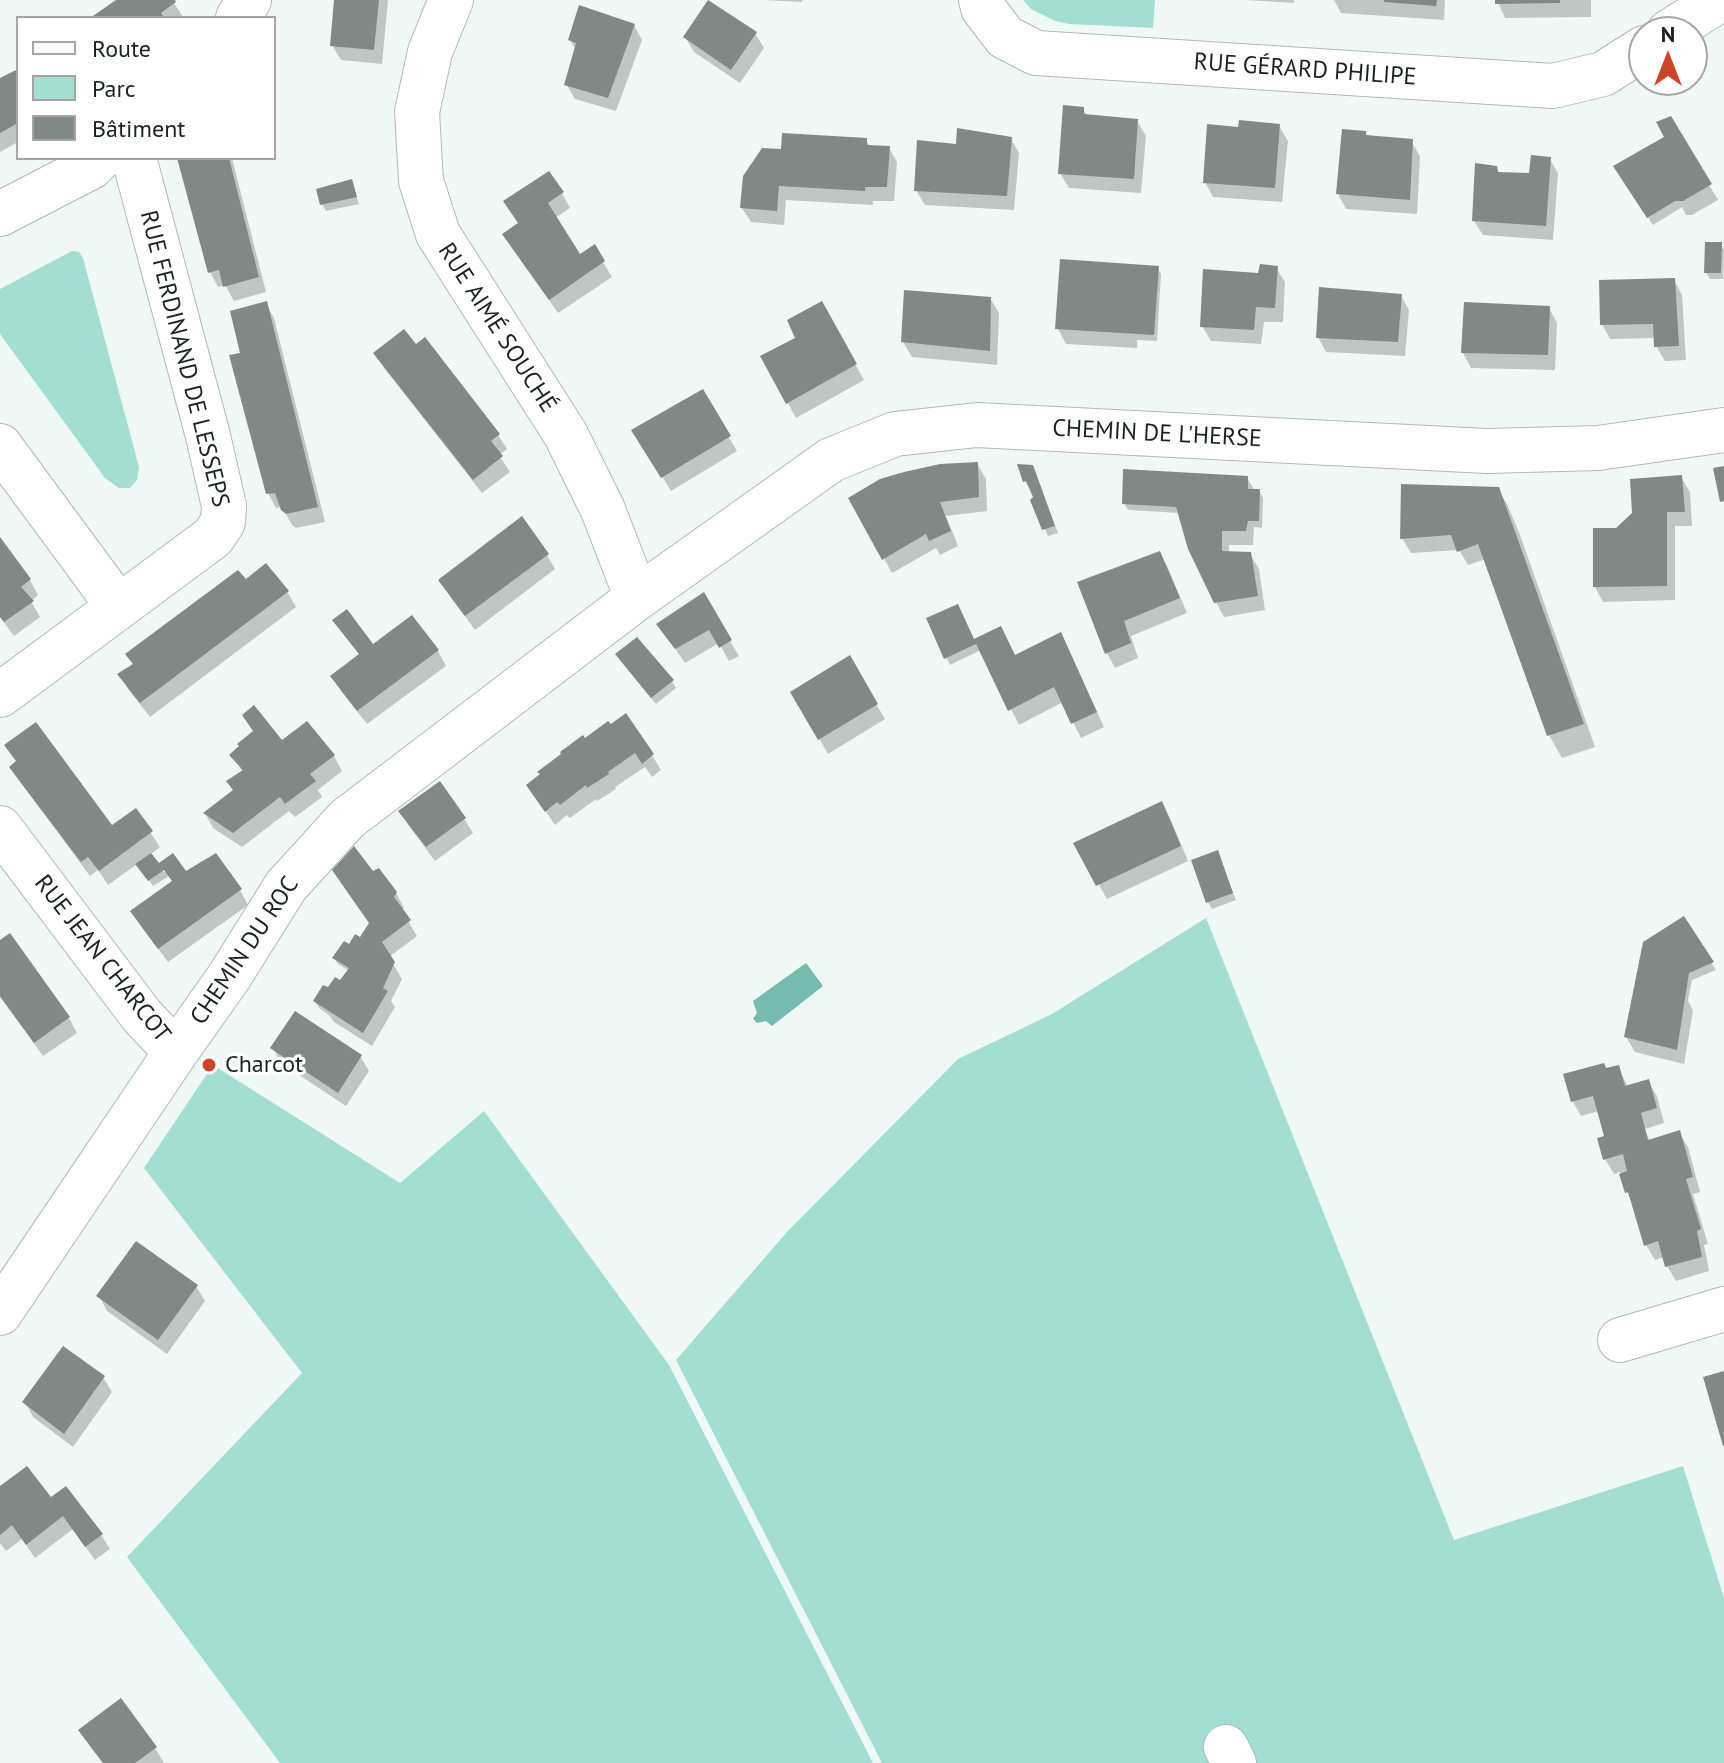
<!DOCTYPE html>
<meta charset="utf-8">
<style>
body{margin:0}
#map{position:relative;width:1724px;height:1763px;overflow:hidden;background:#f0f8f6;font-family:"PT Sans",sans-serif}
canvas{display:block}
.legend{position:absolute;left:16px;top:16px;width:260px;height:144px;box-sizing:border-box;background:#fff;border:2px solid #a5a6a5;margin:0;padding:10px 14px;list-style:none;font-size:24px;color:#1d201f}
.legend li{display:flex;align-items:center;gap:16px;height:40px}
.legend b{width:40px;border:2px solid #a5a6a5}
.north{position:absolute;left:1628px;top:16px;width:80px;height:80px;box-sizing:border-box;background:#fff;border:2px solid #a5a6a5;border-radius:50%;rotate:0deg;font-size:22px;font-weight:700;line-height:32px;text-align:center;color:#1d201f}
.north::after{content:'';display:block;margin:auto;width:28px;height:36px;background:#cf4429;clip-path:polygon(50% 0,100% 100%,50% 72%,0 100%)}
</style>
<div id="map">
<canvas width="1724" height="1763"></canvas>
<ul class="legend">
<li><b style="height:10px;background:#fff"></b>Route</li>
<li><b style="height:22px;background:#a3ded3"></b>Parc</li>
<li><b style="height:22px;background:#818886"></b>Bâtiment</li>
</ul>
<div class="north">N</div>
</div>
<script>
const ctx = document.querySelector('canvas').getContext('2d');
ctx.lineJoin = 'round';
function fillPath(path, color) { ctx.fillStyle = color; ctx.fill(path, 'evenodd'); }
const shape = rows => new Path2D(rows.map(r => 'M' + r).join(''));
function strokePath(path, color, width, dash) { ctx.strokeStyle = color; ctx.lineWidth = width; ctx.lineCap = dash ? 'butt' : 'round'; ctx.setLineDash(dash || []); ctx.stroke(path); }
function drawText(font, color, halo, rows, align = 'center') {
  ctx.font = font + ' "PT Sans",sans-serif'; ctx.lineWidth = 6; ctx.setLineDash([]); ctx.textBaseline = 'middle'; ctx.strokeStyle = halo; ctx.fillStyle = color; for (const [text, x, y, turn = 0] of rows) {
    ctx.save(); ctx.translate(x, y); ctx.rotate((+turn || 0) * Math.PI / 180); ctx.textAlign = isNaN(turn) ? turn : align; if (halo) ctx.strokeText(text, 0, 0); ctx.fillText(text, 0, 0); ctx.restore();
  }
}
fillPath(shape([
 [1023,0,1155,0,1153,28,1069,24,1055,21,1031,9],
 [72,251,79,252,83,258,139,467,137,480,130,488,119,488,105,478,0,334,0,289],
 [1206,918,1454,1540,1683,1466,1724,1598,1724,1763,882,1763,676,1360,787,1232,958,1059,1052,1014],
 [213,1065,400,1183,484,1111,669,1365,873,1763,280,1763,127,1557,302,1373,144,1168]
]), '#a3ded3');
fillPath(shape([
 [806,963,823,986,772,1026,766,1021,757,1023,753,1019,757,1013,753,1001]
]), '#75bbb0');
fillPath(shape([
 [119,0,172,0,183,17,94,18],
 [336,0,388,0,382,64,341,60,332,45],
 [764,0,802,0,802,2],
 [1247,0,1294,0,1294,3],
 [1334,0,1445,0,1444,20,1341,13],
 [1497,0,1591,0,1591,17,1505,18],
 [634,25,642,40,616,111,575,99,566,84,576,50,570,40],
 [755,33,764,48,740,83,694,52,685,37],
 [18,71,18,142,0,152,0,80],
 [1083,109,1087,116,1137,121,1146,136,1141,193,1069,188,1060,173],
 [1670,119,1718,200,1692,215,1686,215,1682,207,1653,225,1624,181,1666,138],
 [1279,126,1288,141,1282,202,1213,197,1205,182,1240,129],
 [1365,132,1368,138,1411,141,1420,156,1417,214,1346,209,1338,194],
 [1011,139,1019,153,1014,210,925,205,916,190,958,146],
 [866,140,870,147,889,148,897,162,894,201,873,201,873,205,786,200,784,225,751,222,742,208,782,151],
 [179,158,232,158,266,292,234,301,225,285,218,287,210,272],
 [1549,158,1558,173,1553,240,1483,235,1474,221,1496,167,1500,174,1531,175],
 [351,182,359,204,326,211,322,204],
 [562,193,570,208,555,218,579,257,594,247,612,277,558,313,513,249,520,224,514,216],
 [1721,244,1724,250,1723,279,1710,279,1706,272],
 [1157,268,1161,274,1157,341,1137,340,1137,348,1066,344,1058,329],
 [1276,268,1285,282,1283,322,1264,322,1261,344,1211,341,1202,326,1260,275],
 [1674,280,1682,295,1686,360,1665,361,1656,346,1656,338,1610,339,1602,324],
 [1401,296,1409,310,1405,356,1326,352,1318,337],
 [990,298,999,313,997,365,912,357,903,342],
 [266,304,274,318,325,522,296,528,292,525,282,507,276,508,268,493,243,355],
 [821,304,864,380,796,418,763,357,797,339],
 [1549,308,1557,323,1555,370,1471,368,1463,353],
 [376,353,498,435,507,449,499,455,510,472,482,493,384,368],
 [702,392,737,451,671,491,634,430],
 [977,464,986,479,987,511,946,516,958,546,940,555,936,548,892,573,851,499],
 [1036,474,1058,533,1048,536,1032,500,1035,498,1025,481],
 [1681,477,1690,492,1692,526,1675,526,1675,600,1603,602,1595,587,1616,530],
 [1247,478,1255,491,1259,491,1263,498,1262,528,1254,527,1253,545,1229,545,1229,553,1250,554,1259,569,1265,610,1224,617,1216,602,1180,513,1128,510,1124,503],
 [1498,489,1507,504,1520,535,1595,747,1562,758,1549,735,1486,559,1468,565,1459,550,1411,553,1402,538],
 [0,540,30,580,38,595,31,601,40,617,14,636,0,617],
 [1160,553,1168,568,1187,613,1131,636,1138,658,1115,668,1107,653],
 [547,555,555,569,475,630,449,595],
 [265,566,288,593,296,607,150,717,128,689,120,674],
 [703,595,739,656,729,661,719,643,685,663,659,625],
 [412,617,438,651,446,666,367,724,341,691,332,676,360,656,335,620,372,646],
 [928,619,974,642,1016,657,1068,649,1104,727,1081,738,1063,702,1019,725,981,650,950,665],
 [849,658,885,719,828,754,793,692],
 [622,662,672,681,676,688,656,704],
 [307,724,334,756,342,771,318,790,322,797,295,817,289,811,242,847,213,828,205,813,234,791,243,773,232,755,254,732,281,743],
 [582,738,652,755,661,770,652,777,645,767,615,787,616,789,597,801,596,799,570,818,567,815,555,825,538,800],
 [11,767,111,828,136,811,160,847,150,855,164,872,166,871,240,890,248,905,168,962,141,926,174,883,169,876,153,886,137,864,108,885,98,870,90,876,20,782],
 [1162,803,1170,818,1188,861,1107,899,1076,844],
 [401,811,464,819,473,833,435,861,409,826],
 [1217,852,1236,900,1212,909,1208,902],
 [372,874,396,893,404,908,402,911,417,936,389,957,402,979,391,1001,395,1007,372,1046,334,1022,329,1015,319,1008,315,1001,339,982,349,971,338,964,334,958,360,941,371,925],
 [1684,919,1716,970,1692,980,1688,1000,1693,1011,1684,1064,1635,1052,1626,1037],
 [9,936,69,1018,77,1033,43,1056,0,997,0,942],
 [273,1048,360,1056,369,1071,346,1106,281,1063],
 [1618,1067,1628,1087,1648,1081,1657,1096,1664,1123,1645,1129,1650,1142,1679,1133,1688,1147,1700,1192,1693,1194,1708,1244,1704,1245,1709,1271,1676,1281,1667,1266,1664,1257,1655,1260,1646,1245,1633,1203,1627,1192,1620,1172,1614,1174,1605,1159,1607,1137,1599,1111,1581,1116,1573,1102,1606,1070],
 [196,1286,205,1301,167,1354,107,1311,99,1296],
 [103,1377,112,1392,73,1447,33,1417,25,1402],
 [0,1489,51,1500,101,1535,110,1549,95,1560,73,1529,35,1558,22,1539,6,1551,0,1543],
 [89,1745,155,1748,164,1763,103,1763]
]), '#0003');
fillPath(shape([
 [116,0,175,0,176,2,161,13,164,18,90,18],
 [334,0,379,0,374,50,330,46],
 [708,0,757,32,731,70,683,37],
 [1384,0,1437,0,1436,6,1384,2],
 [1495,0,1560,0,1560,3,1495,4],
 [579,5,635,24,608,98,564,85,576,43,568,40],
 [18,69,18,123,0,133,0,78],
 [1063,105,1084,107,1084,114,1138,119,1134,179,1058,174],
 [1671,116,1712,184,1683,201,1675,201,1647,218,1613,166,1664,137,1656,122],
 [1239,120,1280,124,1275,188,1203,183,1207,124,1238,127],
 [957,128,1012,137,1007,196,914,191,917,140,956,144],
 [1342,129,1366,131,1366,135,1413,139,1410,200,1336,194],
 [782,133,867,138,867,145,890,146,887,187,865,187,865,191,779,186,777,211,740,208,743,176,762,148,781,149],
 [1531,155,1551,157,1546,226,1472,221,1475,163,1497,166,1498,172,1529,173],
 [177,158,229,158,259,277,223,287,219,270,208,273],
 [549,171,564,192,548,203,580,254,595,244,605,261,549,300,502,234,518,223,503,201],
 [352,179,357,197,320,205,316,189],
 [1705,242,1722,242,1721,273,1704,273],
 [1060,259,1159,266,1154,335,1055,329],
 [1260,264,1278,266,1275,308,1256,307,1254,330,1200,327,1203,269,1258,273],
 [1675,278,1679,346,1654,347,1653,324,1600,325,1599,280],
 [1319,287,1402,294,1398,342,1316,338],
 [904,290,991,297,990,351,901,342],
 [267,301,318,507,286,514,281,510,275,493,266,494,229,355,240,353,230,311],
 [822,301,857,364,786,404,760,356,795,338,787,320],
 [1464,302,1550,306,1548,355,1461,353],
 [404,329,416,344,425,337,500,434,491,441,503,456,473,480,373,353],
 [703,389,731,436,661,478,631,430],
 [978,462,979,497,940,502,951,531,929,541,926,534,882,560,848,498,880,479,904,472,940,464],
 [1017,464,1033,465,1055,526,1042,530,1030,500,1033,497,1026,481,1023,482],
 [1724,466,1724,501,1720,502,1713,468],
 [1123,469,1248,476,1248,489,1260,489,1259,521,1248,521,1246,531,1222,531,1222,551,1251,552,1258,596,1214,603,1188,549,1176,507,1122,504],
 [1682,475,1685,512,1667,512,1667,586,1593,587,1593,528,1616,528,1632,513,1630,479],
 [1401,484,1499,487,1584,724,1547,736,1478,544,1457,552,1451,535,1400,539],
 [522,516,549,554,465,616,438,580],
 [0,537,31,579,21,587,34,601,4,622,0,617],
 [1160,551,1180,598,1124,621,1131,643,1105,654,1077,582],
 [266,563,289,591,140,703,117,674,133,664,125,654,238,570,246,579],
 [704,592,732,640,719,648,709,630,675,649,656,624],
 [958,604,974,639,1001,626,1015,655,1061,632,1097,712,1071,724,1054,687,1008,711,976,644,944,659,926,618],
 [347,609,373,644,412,615,439,650,357,711,330,676,359,654,332,620],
 [637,637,674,680,651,698,615,654],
 [850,655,878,704,818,740,790,692],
 [254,705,282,740,307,721,335,755,310,774,316,781,285,804,280,797,233,833,203,813,233,790,226,781,243,770,229,755,239,746,237,744,253,731,242,715],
 [626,713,654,754,642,764,635,753,608,772,609,774,587,788,586,785,560,805,557,802,545,812,526,785,540,774,537,772,561,754,560,752,583,735,585,738,608,721,611,724],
 [36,722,112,825,136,808,153,831,99,871,88,857,81,862,9,767,16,761,4,745],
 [440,781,466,818,426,847,398,811],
 [1162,801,1181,846,1096,886,1073,843],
 [354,846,373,871,379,868,397,892,394,897,411,920,382,942,395,962,383,988,388,991,363,1033,313,1001,323,985,328,987,335,977,340,980,349,968,332,958,344,941,349,944,355,934,360,937,369,923,332,870],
 [1218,850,1233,893,1206,903,1191,860],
 [151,853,159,863,173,853,186,871,216,853,242,889,158,949,130,911,172,881,164,870,148,881,135,864],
 [1684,916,1714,962,1689,973,1677,1050,1624,1037,1643,942],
 [10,933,70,1017,34,1043,0,996,0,940],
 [295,1011,362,1055,338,1093,270,1048],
 [1604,1063,1606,1068,1619,1065,1625,1086,1649,1079,1657,1108,1641,1113,1648,1140,1680,1130,1693,1177,1686,1179,1701,1229,1697,1231,1702,1257,1665,1267,1658,1241,1644,1246,1628,1192,1625,1193,1619,1174,1627,1171,1623,1154,1603,1160,1597,1138,1604,1136,1593,1096,1571,1102,1563,1074],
 [136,1241,198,1285,158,1340,96,1296],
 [63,1346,105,1376,64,1434,22,1402],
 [1724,1371,1724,1446,1723,1446,1703,1377],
 [27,1466,51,1497,66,1486,103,1534,85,1547,63,1516,26,1545,12,1525,0,1535,0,1486],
 [121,1698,157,1747,135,1763,103,1763,78,1730]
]), '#818886');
const minor = shape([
 [451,0,430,52,417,112,421,181,438,234,566,435,603,510,637,598],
 [981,0,983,8,1005,37,1036,53,1553,86,1603,74,1644,48],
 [238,18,249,0],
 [1669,32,1719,0],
 [0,214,91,167,100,158],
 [0,446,118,606],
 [0,695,213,537,223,522,224,506,208,436,134,158],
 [0,828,142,1016,176,1052],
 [0,1313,176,1052,229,977,286,886,347,819,637,598,831,460,895,434,977,425,1487,451,1598,448,1724,430],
 [1620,1340,1724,1309],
 [1226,1747,1234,1763]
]);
strokePath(minor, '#b1b9b7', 46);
strokePath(minor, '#fff', 44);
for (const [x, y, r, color] of [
 [209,1065,8,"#cf4429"]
]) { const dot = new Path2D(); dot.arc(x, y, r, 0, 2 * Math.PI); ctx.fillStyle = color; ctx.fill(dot); strokePath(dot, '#fff', 3); }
drawText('24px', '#1d201f', '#fff', [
 ["RUE GÉRARD PHILIPE",1305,70,4],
 ["RUE AIMÉ SOUCHÉ",497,328,57],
 ["RUE FERDINAND DE LESSEPS",184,359,76],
 ["CHEMIN DE L'HERSE",1157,434,3],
 ["CHEMIN DU ROC",245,951,-56],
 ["RUE JEAN CHARCOT",102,959,52]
]);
drawText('24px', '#1d201f', '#fff', [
 ["Charcot",225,1065]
], 'left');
</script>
